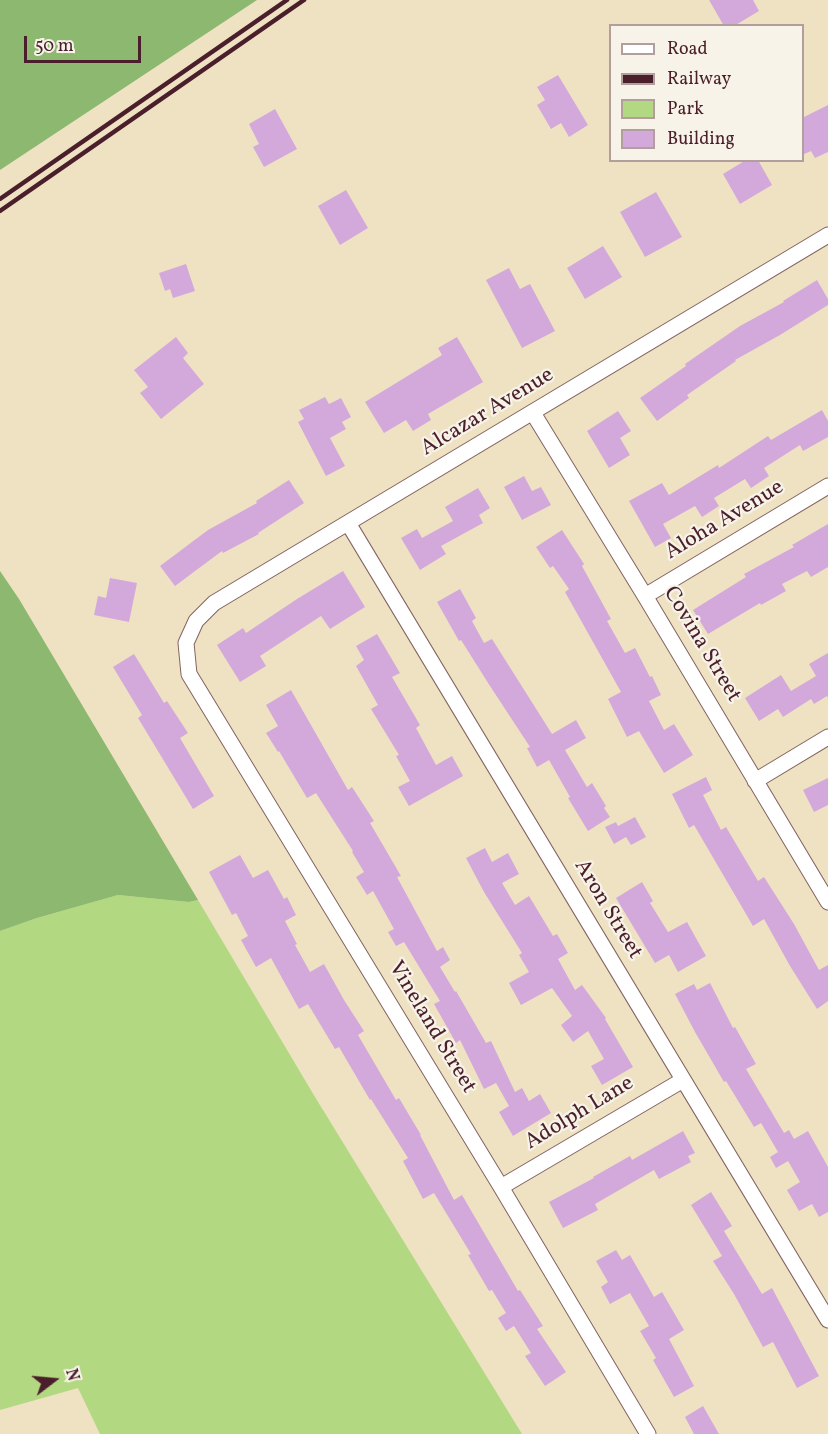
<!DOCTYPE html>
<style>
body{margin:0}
#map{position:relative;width:828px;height:1434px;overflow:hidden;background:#eee2c3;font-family:Vollkorn,serif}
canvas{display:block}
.legend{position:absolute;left:609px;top:24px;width:195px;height:138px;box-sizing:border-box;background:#f7f3e8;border:2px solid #b29e9c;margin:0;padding:8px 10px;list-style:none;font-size:18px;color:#4a1f2b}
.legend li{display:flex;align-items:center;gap:12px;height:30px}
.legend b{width:30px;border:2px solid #b29e9c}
.north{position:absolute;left:24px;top:1350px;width:60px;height:60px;-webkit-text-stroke:4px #f7f3e8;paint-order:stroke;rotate:74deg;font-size:16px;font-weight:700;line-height:24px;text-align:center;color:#4a1f2b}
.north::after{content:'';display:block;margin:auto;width:21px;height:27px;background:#4a1f2b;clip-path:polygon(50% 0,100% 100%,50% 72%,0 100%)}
.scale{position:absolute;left:24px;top:36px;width:117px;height:27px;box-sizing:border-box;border:3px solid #4a1f2b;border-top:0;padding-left:8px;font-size:18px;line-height:21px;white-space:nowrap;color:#4a1f2b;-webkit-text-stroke:4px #f7f3e8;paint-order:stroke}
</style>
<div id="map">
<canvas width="828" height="1434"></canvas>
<ul class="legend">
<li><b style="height:8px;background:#fff"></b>Road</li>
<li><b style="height:8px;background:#4a1f2b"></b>Railway</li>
<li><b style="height:16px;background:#b2d881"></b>Park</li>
<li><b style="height:16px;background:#d3a9db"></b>Building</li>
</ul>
<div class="north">N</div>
<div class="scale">50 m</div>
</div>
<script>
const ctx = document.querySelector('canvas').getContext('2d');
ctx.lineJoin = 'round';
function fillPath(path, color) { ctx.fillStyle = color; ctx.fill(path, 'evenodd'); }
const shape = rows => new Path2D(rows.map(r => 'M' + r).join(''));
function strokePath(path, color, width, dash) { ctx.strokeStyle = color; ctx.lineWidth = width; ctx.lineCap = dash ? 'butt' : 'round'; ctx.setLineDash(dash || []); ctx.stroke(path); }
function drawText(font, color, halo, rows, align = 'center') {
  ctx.font = font + ' Vollkorn,serif'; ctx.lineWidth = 4.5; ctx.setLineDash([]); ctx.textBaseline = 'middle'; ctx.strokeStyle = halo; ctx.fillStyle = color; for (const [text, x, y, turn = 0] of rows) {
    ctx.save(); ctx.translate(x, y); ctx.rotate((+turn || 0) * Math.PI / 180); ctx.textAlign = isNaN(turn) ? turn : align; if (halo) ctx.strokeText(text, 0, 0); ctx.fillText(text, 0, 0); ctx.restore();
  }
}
fillPath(shape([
 [118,895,189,902,198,900,315,1097,522,1434,100,1434,78,1388,0,1410,0,931,37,918]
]), '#b2d881');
fillPath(shape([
 [0,0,257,0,0,170],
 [0,571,19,599,198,900,189,902,118,895,37,918,0,931]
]), '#8db86f');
fillPath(shape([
 [709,0,753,0,759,11,734,26,724,26],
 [558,75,588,125,569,137,561,123,551,129,537,105,545,100,537,87],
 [828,105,828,152,815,158,811,151,802,155,802,118],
 [275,109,297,149,264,167,253,147,259,144,249,124],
 [746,160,758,160,772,185,740,204,723,174],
 [346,190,368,228,340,245,318,206],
 [656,192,682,237,645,257,620,212],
 [603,246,622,277,585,299,567,268],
 [186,264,195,291,173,298,170,289,165,291,159,273],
 [509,268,520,289,530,284,555,331,522,348,486,280],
 [817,280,828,299,828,305,780,335,735,360,736,361,687,395,689,398,657,421,640,398,686,366,685,364,740,326,784,302,783,301],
 [176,337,188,353,183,358,204,384,161,419,140,393,148,387,134,370],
 [457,337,483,382,428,414,431,420,413,431,406,420,384,433,365,402,442,355,438,348],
 [325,397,329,404,341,398,351,417,342,422,346,429,330,438,345,466,326,476,298,422,304,419,299,410],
 [822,410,828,421,828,437,803,451,800,445,764,468,769,476,751,488,745,479,714,498,719,506,702,517,695,506,663,524,671,538,655,547,629,501,662,483,669,495,718,465,719,468,768,436,771,440],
 [618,411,631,431,620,438,630,455,609,468,587,431],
 [524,476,532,491,541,487,551,505,522,520,504,487],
 [289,480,304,503,258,533,259,534,223,553,222,551,175,586,160,566,208,530,257,503,256,501],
 [478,488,490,508,479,515,483,523,441,546,446,554,420,570,401,538,417,529,422,538,453,521,445,507],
 [828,524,828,567,811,577,807,571,782,584,786,591,761,605,760,603,708,634,693,610,746,577,744,574,794,547,792,545],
 [562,530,584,564,582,566,611,619,607,621,625,653,635,648,650,677,652,676,661,695,649,701,664,730,674,724,693,755,664,773,639,731,627,737,608,699,621,692,565,592,569,589,553,566,550,568,536,547],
 [343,571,365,607,330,629,321,616,260,656,266,666,240,682,217,645,243,628,246,633,297,599],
 [110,578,137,583,129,622,94,615,98,596,106,598],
 [460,589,476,618,472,621,484,643,492,639,552,734,576,720,586,738,565,750,587,787,592,783,606,806,604,808,610,817,588,831,568,798,570,797,549,760,537,767,527,748,530,747,490,686,461,640,459,641,437,602],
 [377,634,400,673,392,677,420,725,416,728,436,765,452,756,463,776,409,806,398,787,410,781,396,756,399,755,371,709,378,705,356,666,364,660,356,646],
 [828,653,828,698,827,696,814,704,811,699,783,717,778,709,759,721,745,698,781,675,791,691,816,676,809,664],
 [134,654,164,703,167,701,188,733,180,738,214,796,193,809,138,718,142,715,113,667],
 [291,690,348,790,352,787,374,821,370,823,401,876,397,877,437,951,443,947,450,960,440,967,455,992,456,991,486,1043,491,1041,515,1092,522,1088,529,1101,540,1094,551,1113,513,1136,499,1112,509,1106,496,1083,484,1089,460,1040,456,1043,434,1004,440,1001,404,942,396,946,388,932,394,929,373,891,367,895,356,877,364,872,352,852,353,851,316,793,307,798,279,751,278,752,266,733,278,726,266,705],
 [706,777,712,790,703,795,721,830,726,827,758,881,764,877,794,924,819,970,828,965,828,1001,817,1009,790,966,764,919,753,926,694,825,689,828,672,794],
 [828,778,828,805,814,812,803,790],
 [635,817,646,837,631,845,626,837,614,844,605,827,616,822,618,826],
 [485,848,492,862,508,853,519,874,502,883,515,905,529,896,553,936,557,934,568,953,558,959,575,990,582,985,606,1018,605,1019,633,1067,602,1085,591,1066,604,1059,588,1031,573,1042,561,1025,572,1016,552,988,521,1005,509,983,529,972,519,955,522,953,484,892,466,858],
 [240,855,253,878,268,870,284,899,287,897,296,915,285,921,297,944,295,945,310,972,324,964,344,1000,364,1031,358,1035,396,1100,399,1098,421,1135,420,1135,454,1200,462,1195,518,1291,520,1290,543,1326,537,1329,566,1372,545,1386,525,1356,531,1353,514,1326,506,1331,498,1318,506,1313,492,1290,489,1291,468,1255,471,1254,434,1193,423,1199,403,1161,408,1158,371,1099,370,1100,339,1047,335,1049,308,1004,299,1009,271,958,256,967,241,940,248,936,236,913,232,915,209,872],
 [642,882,653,901,650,903,668,932,687,922,706,956,678,972,669,955,655,963,616,898],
 [710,983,733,1028,735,1027,756,1064,746,1069,784,1133,789,1130,794,1139,808,1131,828,1167,828,1212,819,1217,812,1204,799,1211,787,1190,800,1182,788,1161,776,1168,770,1157,778,1152,761,1123,754,1127,726,1081,724,1082,695,1032,675,994,694,984,697,990],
 [683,1131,695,1153,688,1156,691,1162,659,1179,654,1170,595,1204,598,1210,563,1228,549,1202,594,1178,593,1177,630,1156,632,1160],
 [711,1192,732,1226,724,1231,762,1294,772,1288,819,1376,797,1388,773,1342,763,1347,734,1294,713,1261,722,1256,691,1205],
 [616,1250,622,1260,630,1255,654,1297,662,1292,684,1330,669,1339,694,1386,674,1397,653,1360,656,1358,640,1331,649,1326,630,1293,610,1304,601,1287,608,1282,596,1261],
 [703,1406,719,1434,694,1434,685,1417]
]), '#d3a9db');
const minor = shape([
 [533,413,645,596,828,902],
 [348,523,828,1320],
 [645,596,828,486],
 [755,781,828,737],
 [501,1187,683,1080],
 [648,1434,501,1187,189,674,186,643,196,621,214,603,828,235]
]);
strokePath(minor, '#836360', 17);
strokePath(minor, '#fff', 15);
strokePath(shape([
 [0,199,287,0],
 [0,211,304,0]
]), '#4a1f2b', 4.5);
drawText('22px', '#4a1f2b', '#f7f3e8', [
 ["Alcazar Avenue",488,413,-31],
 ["Aloha Avenue",725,521,-31],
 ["Covina Street",701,645,59],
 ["Aron Street",607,910,59],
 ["Vineland Street",431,1028,59],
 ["Adolph Lane",580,1114,-31]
]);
</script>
